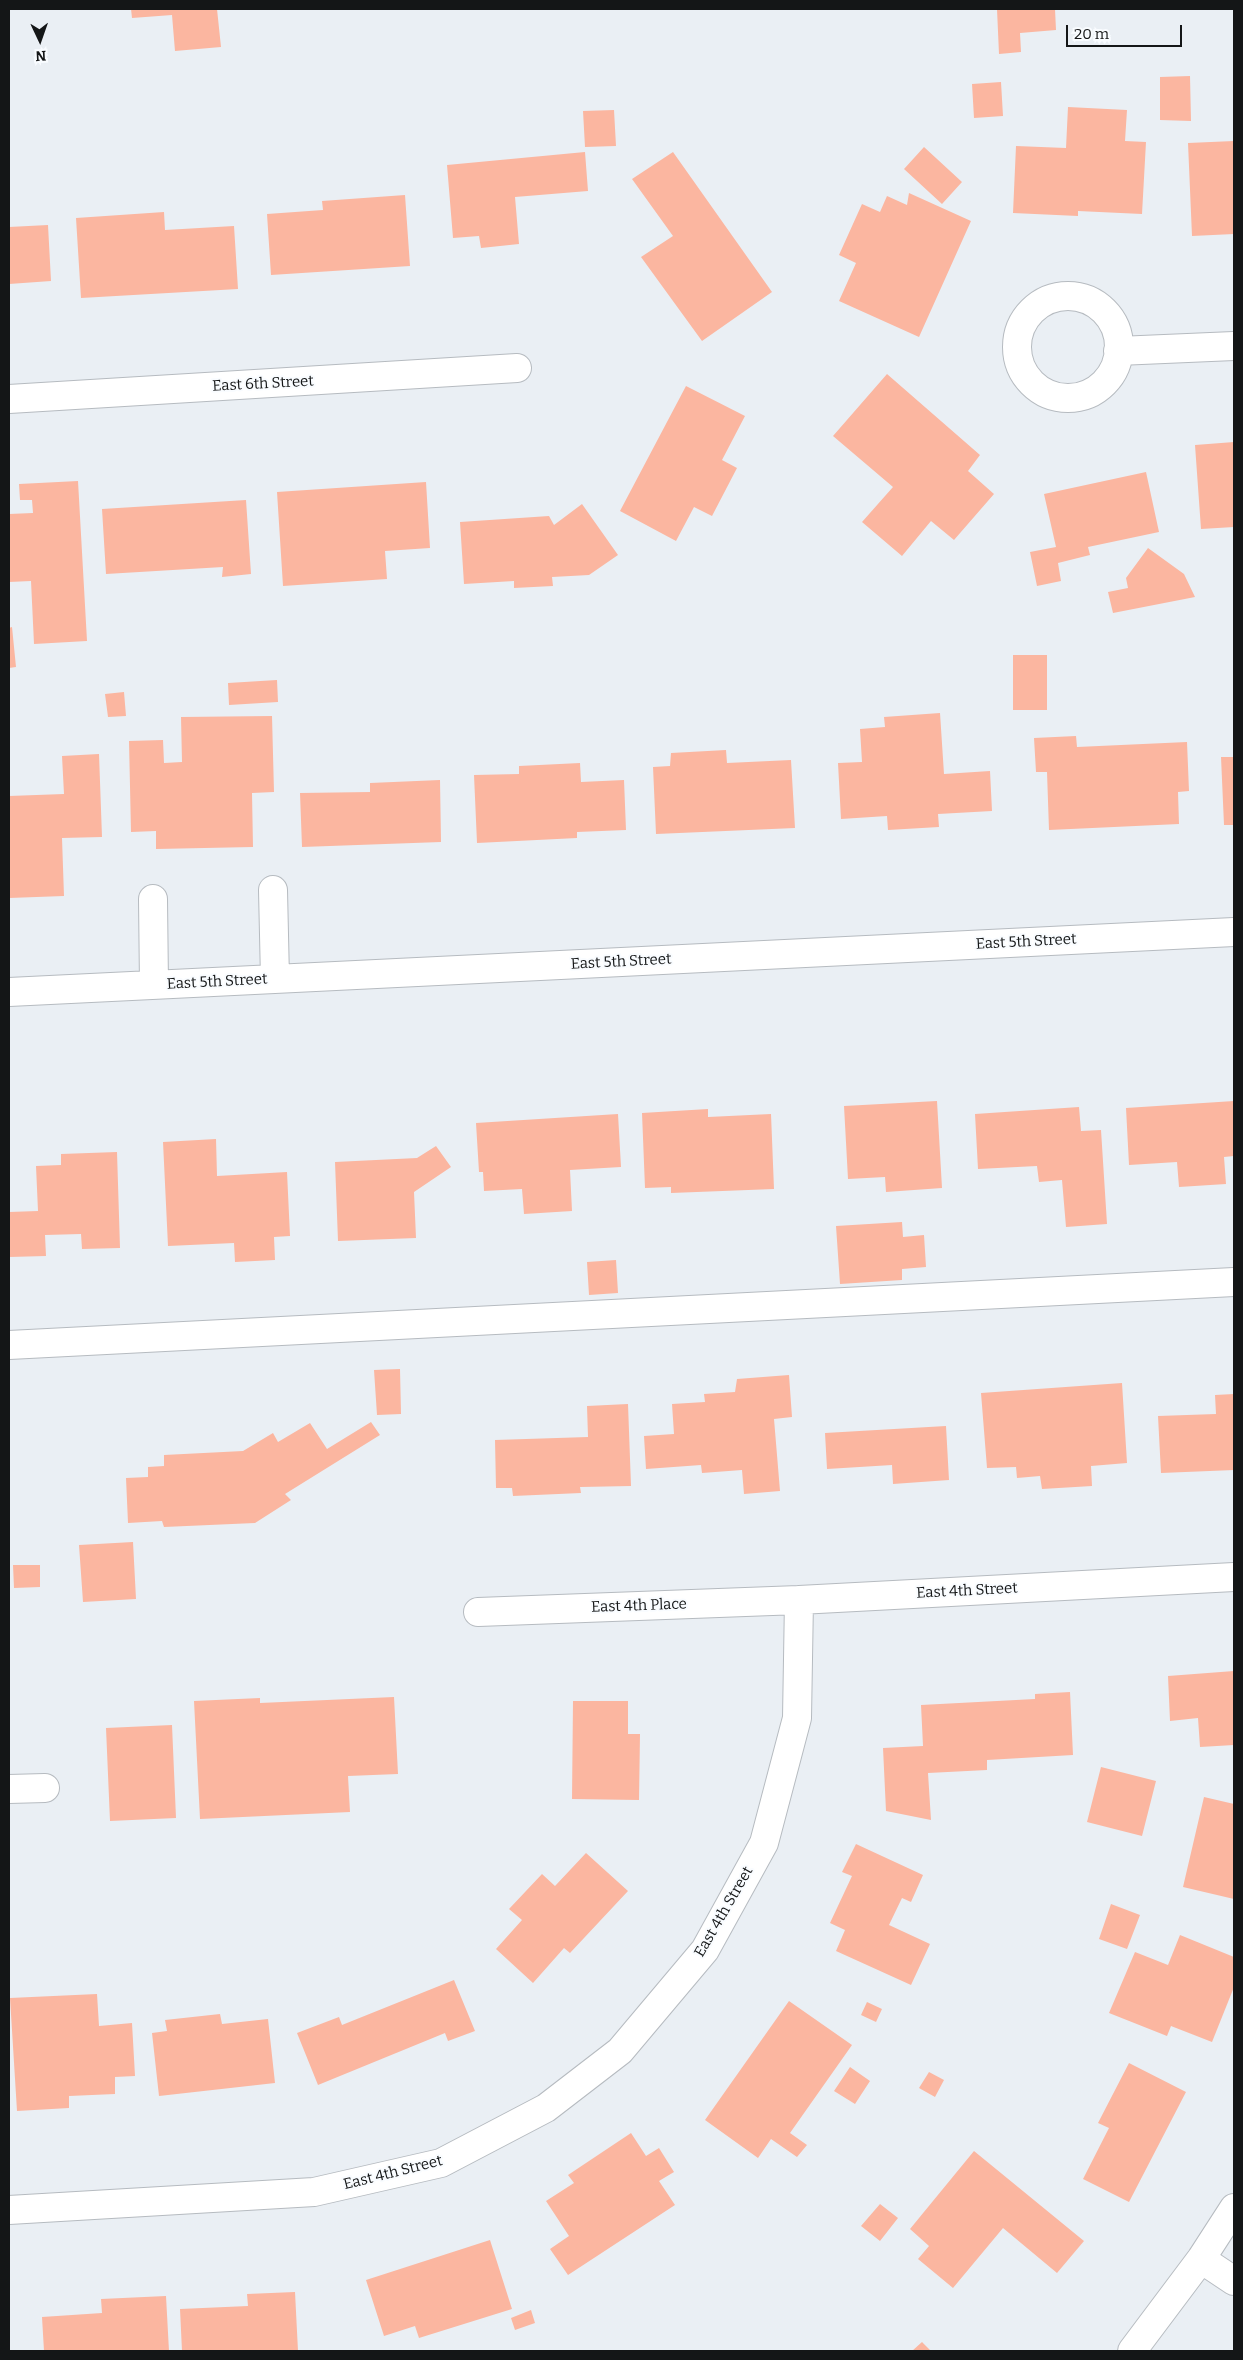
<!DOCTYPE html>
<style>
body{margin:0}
#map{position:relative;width:1243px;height:2360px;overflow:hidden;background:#eaeff4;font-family:Bitter,serif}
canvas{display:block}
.frame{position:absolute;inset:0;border:10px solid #141617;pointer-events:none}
.north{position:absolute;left:15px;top:15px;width:50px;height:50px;-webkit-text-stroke:4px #f9fcff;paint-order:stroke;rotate:177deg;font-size:14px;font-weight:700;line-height:20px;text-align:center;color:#141617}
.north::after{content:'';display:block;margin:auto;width:18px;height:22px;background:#141617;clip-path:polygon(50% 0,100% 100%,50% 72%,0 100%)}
.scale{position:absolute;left:1066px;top:25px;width:116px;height:22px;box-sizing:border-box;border:2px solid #141617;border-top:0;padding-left:6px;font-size:15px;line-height:18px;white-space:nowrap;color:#141617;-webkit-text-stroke:4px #f9fcff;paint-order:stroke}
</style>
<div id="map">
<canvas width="1243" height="2360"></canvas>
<div class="frame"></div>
<div class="north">N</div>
<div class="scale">20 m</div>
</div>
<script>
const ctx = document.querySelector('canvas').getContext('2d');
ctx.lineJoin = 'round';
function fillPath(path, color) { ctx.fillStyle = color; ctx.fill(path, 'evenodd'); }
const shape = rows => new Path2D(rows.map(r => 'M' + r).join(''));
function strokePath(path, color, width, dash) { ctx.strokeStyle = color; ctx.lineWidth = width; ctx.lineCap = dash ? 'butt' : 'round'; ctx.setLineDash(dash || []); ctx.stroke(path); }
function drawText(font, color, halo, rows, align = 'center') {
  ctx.font = font + ' Bitter,serif'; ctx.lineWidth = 4; ctx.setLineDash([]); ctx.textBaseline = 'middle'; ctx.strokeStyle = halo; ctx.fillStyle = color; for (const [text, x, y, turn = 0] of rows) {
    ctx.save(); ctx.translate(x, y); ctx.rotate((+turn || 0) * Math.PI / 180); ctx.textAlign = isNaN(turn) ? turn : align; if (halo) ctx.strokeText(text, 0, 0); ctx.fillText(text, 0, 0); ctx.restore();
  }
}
fillPath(shape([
 [131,9,217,9,221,47,175,51,172,15,132,18],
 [997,9,1055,9,1056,30,1020,33,1021,52,999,54],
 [1190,76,1191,121,1160,120,1160,77],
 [1001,82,1003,116,974,118,972,84],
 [1068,107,1127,110,1125,141,1146,142,1142,214,1078,211,1078,216,1013,213,1016,146,1066,148],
 [614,110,616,146,585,147,583,111],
 [1234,141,1234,234,1192,236,1188,143],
 [924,147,962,182,942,204,904,169],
 [585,152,588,191,515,197,519,244,481,248,479,236,453,238,447,165],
 [673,152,772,292,702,341,641,257,673,236,632,179],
 [909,193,971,221,919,337,839,301,856,263,839,255,862,204,880,212,887,196,907,205],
 [405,195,410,266,271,275,267,214,323,210,322,201],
 [164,212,165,230,234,226,238,289,81,298,76,218],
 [48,225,51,281,9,284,9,227],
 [887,374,980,455,968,471,994,494,954,540,931,521,902,556,862,522,893,487,833,436],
 [686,386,745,416,722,460,737,468,712,516,694,507,676,541,620,511],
 [1234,442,1234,527,1201,529,1195,445],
 [1146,472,1159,532,1088,547,1090,555,1058,563,1061,581,1037,586,1030,552,1056,547,1044,494],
 [78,481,87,641,34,644,31,581,9,582,9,514,33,513,32,500,20,500,19,484],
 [426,482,430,548,385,551,387,579,283,586,277,492],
 [246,500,251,574,222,577,223,567,106,574,102,509],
 [582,504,618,555,589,575,552,577,553,586,514,588,514,581,464,584,460,522,549,516,554,525],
 [1148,548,1184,574,1195,597,1113,613,1108,592,1128,588,1126,578],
 [12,627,16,667,9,668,9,628],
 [1013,655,1047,655,1047,710,1013,710],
 [277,680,278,702,229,705,228,683],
 [124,692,126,716,108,717,105,694],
 [940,713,944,774,990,771,992,811,938,814,939,827,888,830,887,816,841,819,838,763,862,762,860,729,885,727,884,717],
 [272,716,274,792,252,793,253,847,156,849,156,831,131,832,129,741,163,740,164,763,182,762,181,717],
 [1076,736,1077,747,1187,742,1189,791,1178,792,1179,824,1049,830,1047,772,1036,772,1034,738],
 [726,750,727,763,791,760,795,828,656,834,653,767,670,766,671,753],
 [99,754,102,837,62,838,64,896,9,898,9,796,64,794,62,756],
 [1221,757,1234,757,1234,825,1224,825],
 [580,763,581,782,624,780,626,830,577,832,577,838,477,843,474,775,519,774,519,766],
 [440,780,441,842,302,847,300,793,370,792,370,783],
 [937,1101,942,1188,886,1192,885,1177,848,1179,844,1106],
 [1234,1101,1234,1156,1224,1157,1226,1184,1179,1187,1177,1162,1129,1165,1126,1108],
 [1079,1107,1081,1131,1101,1130,1107,1224,1066,1227,1062,1180,1039,1182,1037,1166,978,1169,975,1114],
 [708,1109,708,1117,771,1114,774,1189,671,1193,671,1187,645,1188,642,1113],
 [618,1114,621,1167,570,1170,572,1211,524,1214,522,1189,484,1191,483,1172,479,1172,476,1123],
 [216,1139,217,1176,287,1172,290,1236,274,1237,275,1260,235,1262,234,1243,168,1246,163,1142],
 [436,1146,451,1167,414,1192,416,1238,338,1241,335,1162,417,1158],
 [117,1152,120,1248,82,1249,81,1234,45,1235,46,1256,9,1257,9,1212,38,1211,36,1166,61,1165,61,1154],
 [902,1222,903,1237,924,1235,926,1267,902,1269,902,1280,840,1284,836,1226],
 [616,1260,618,1293,589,1295,587,1262],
 [400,1369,401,1414,377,1415,374,1370],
 [789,1375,792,1417,774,1419,780,1491,744,1494,742,1470,702,1473,701,1465,646,1469,644,1436,674,1434,672,1404,705,1402,704,1394,735,1392,737,1379],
 [1122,1383,1127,1463,1091,1466,1092,1486,1042,1489,1040,1476,1017,1478,1016,1467,987,1468,981,1393],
 [1234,1394,1234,1470,1161,1473,1158,1416,1216,1414,1215,1395],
 [628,1404,631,1486,580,1487,581,1493,513,1496,512,1488,496,1488,495,1440,588,1437,587,1406],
 [371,1422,380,1435,285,1494,291,1500,255,1523,164,1527,162,1521,128,1523,126,1478,148,1477,148,1467,164,1466,164,1455,243,1451,273,1433,278,1442,310,1423,327,1449],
 [946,1426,949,1480,893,1484,892,1465,827,1469,825,1433],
 [133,1542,136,1599,83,1602,79,1545],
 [13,1565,40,1565,40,1587,14,1588],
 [1234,1671,1234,1745,1200,1747,1198,1718,1170,1721,1168,1676],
 [1070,1692,1073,1755,987,1760,987,1770,928,1773,931,1820,886,1811,883,1748,923,1746,921,1705,1035,1699,1035,1694],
 [394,1697,398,1774,348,1776,350,1812,200,1819,194,1701,260,1698,260,1703],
 [573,1701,628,1701,628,1734,640,1734,639,1800,572,1799],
 [172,1725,176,1818,110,1821,106,1728],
 [1101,1767,1156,1781,1142,1836,1087,1822],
 [1204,1797,1234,1804,1234,1899,1183,1887],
 [856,1844,923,1875,911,1902,902,1898,889,1925,930,1944,911,1985,836,1951,845,1930,830,1923,852,1876,842,1872],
 [586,1853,628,1891,570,1953,564,1948,533,1983,496,1949,522,1920,509,1909,542,1874,555,1886],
 [1111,1904,1140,1915,1127,1949,1099,1939],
 [1180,1935,1234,1957,1234,1987,1212,2042,1171,2026,1167,2036,1109,2013,1135,1952,1168,1965],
 [454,1980,475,2031,448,2041,445,2033,318,2085,297,2033,339,2017,342,2025],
 [97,1994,99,2026,132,2023,135,2076,115,2077,115,2094,69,2096,69,2108,17,2111,10,1998],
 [789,2001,852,2045,790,2133,807,2145,797,2157,771,2139,758,2158,705,2120],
 [867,2002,882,2009,876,2022,861,2015],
 [220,2014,222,2024,268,2019,275,2083,159,2096,152,2033,167,2031,165,2020],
 [1129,2063,1186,2092,1129,2202,1083,2179,1109,2128,1098,2123],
 [850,2067,870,2081,855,2104,834,2091],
 [929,2072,944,2080,935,2097,919,2088],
 [631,2133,646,2156,659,2148,674,2172,659,2181,675,2205,568,2275,550,2249,569,2236,546,2201,574,2183,568,2175],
 [974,2151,1084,2241,1057,2273,1003,2228,953,2288,918,2259,929,2246,910,2229],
 [880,2204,898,2218,880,2241,861,2226],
 [490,2240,512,2309,419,2338,415,2326,384,2336,366,2280],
 [295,2292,298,2351,182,2351,180,2309,248,2306,247,2294],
 [166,2296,169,2351,44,2351,42,2317,102,2313,101,2299],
 [531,2310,535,2323,515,2330,511,2318],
 [922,2342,931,2351,912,2351]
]), '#fbb6a0');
const minor = shape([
 '1017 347a51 51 0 1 1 102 0a51 51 0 1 1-102 0Z',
 [1118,351,1234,346],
 [9,399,517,368],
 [273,890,275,979],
 [153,899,154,985],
 [9,992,1234,932],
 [9,1345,1234,1282],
 [478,1612,799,1600],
 [9,1789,45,1788],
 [9,2210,314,2192,441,2163,546,2108,620,2051,705,1950,764,1843,797,1718,799,1600,1234,1577],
 [1201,2259,1234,2281],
 [1132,2351,1201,2259,1234,2208]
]);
strokePath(minor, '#b6bbc0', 30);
strokePath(minor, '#fff', 28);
drawText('15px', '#141617', '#f9fcff', [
 ["East 6th Street",263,384,-3],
 ["East 5th Street",1026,942,-3],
 ["East 5th Street",621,962,-3],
 ["East 5th Street",217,982,-3],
 ["East 4th Street",967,1591,-3],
 ["East 4th Place",639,1606,-2],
 ["East 4th Street",724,1912,-60],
 ["East 4th Street",393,2173,-14]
]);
</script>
